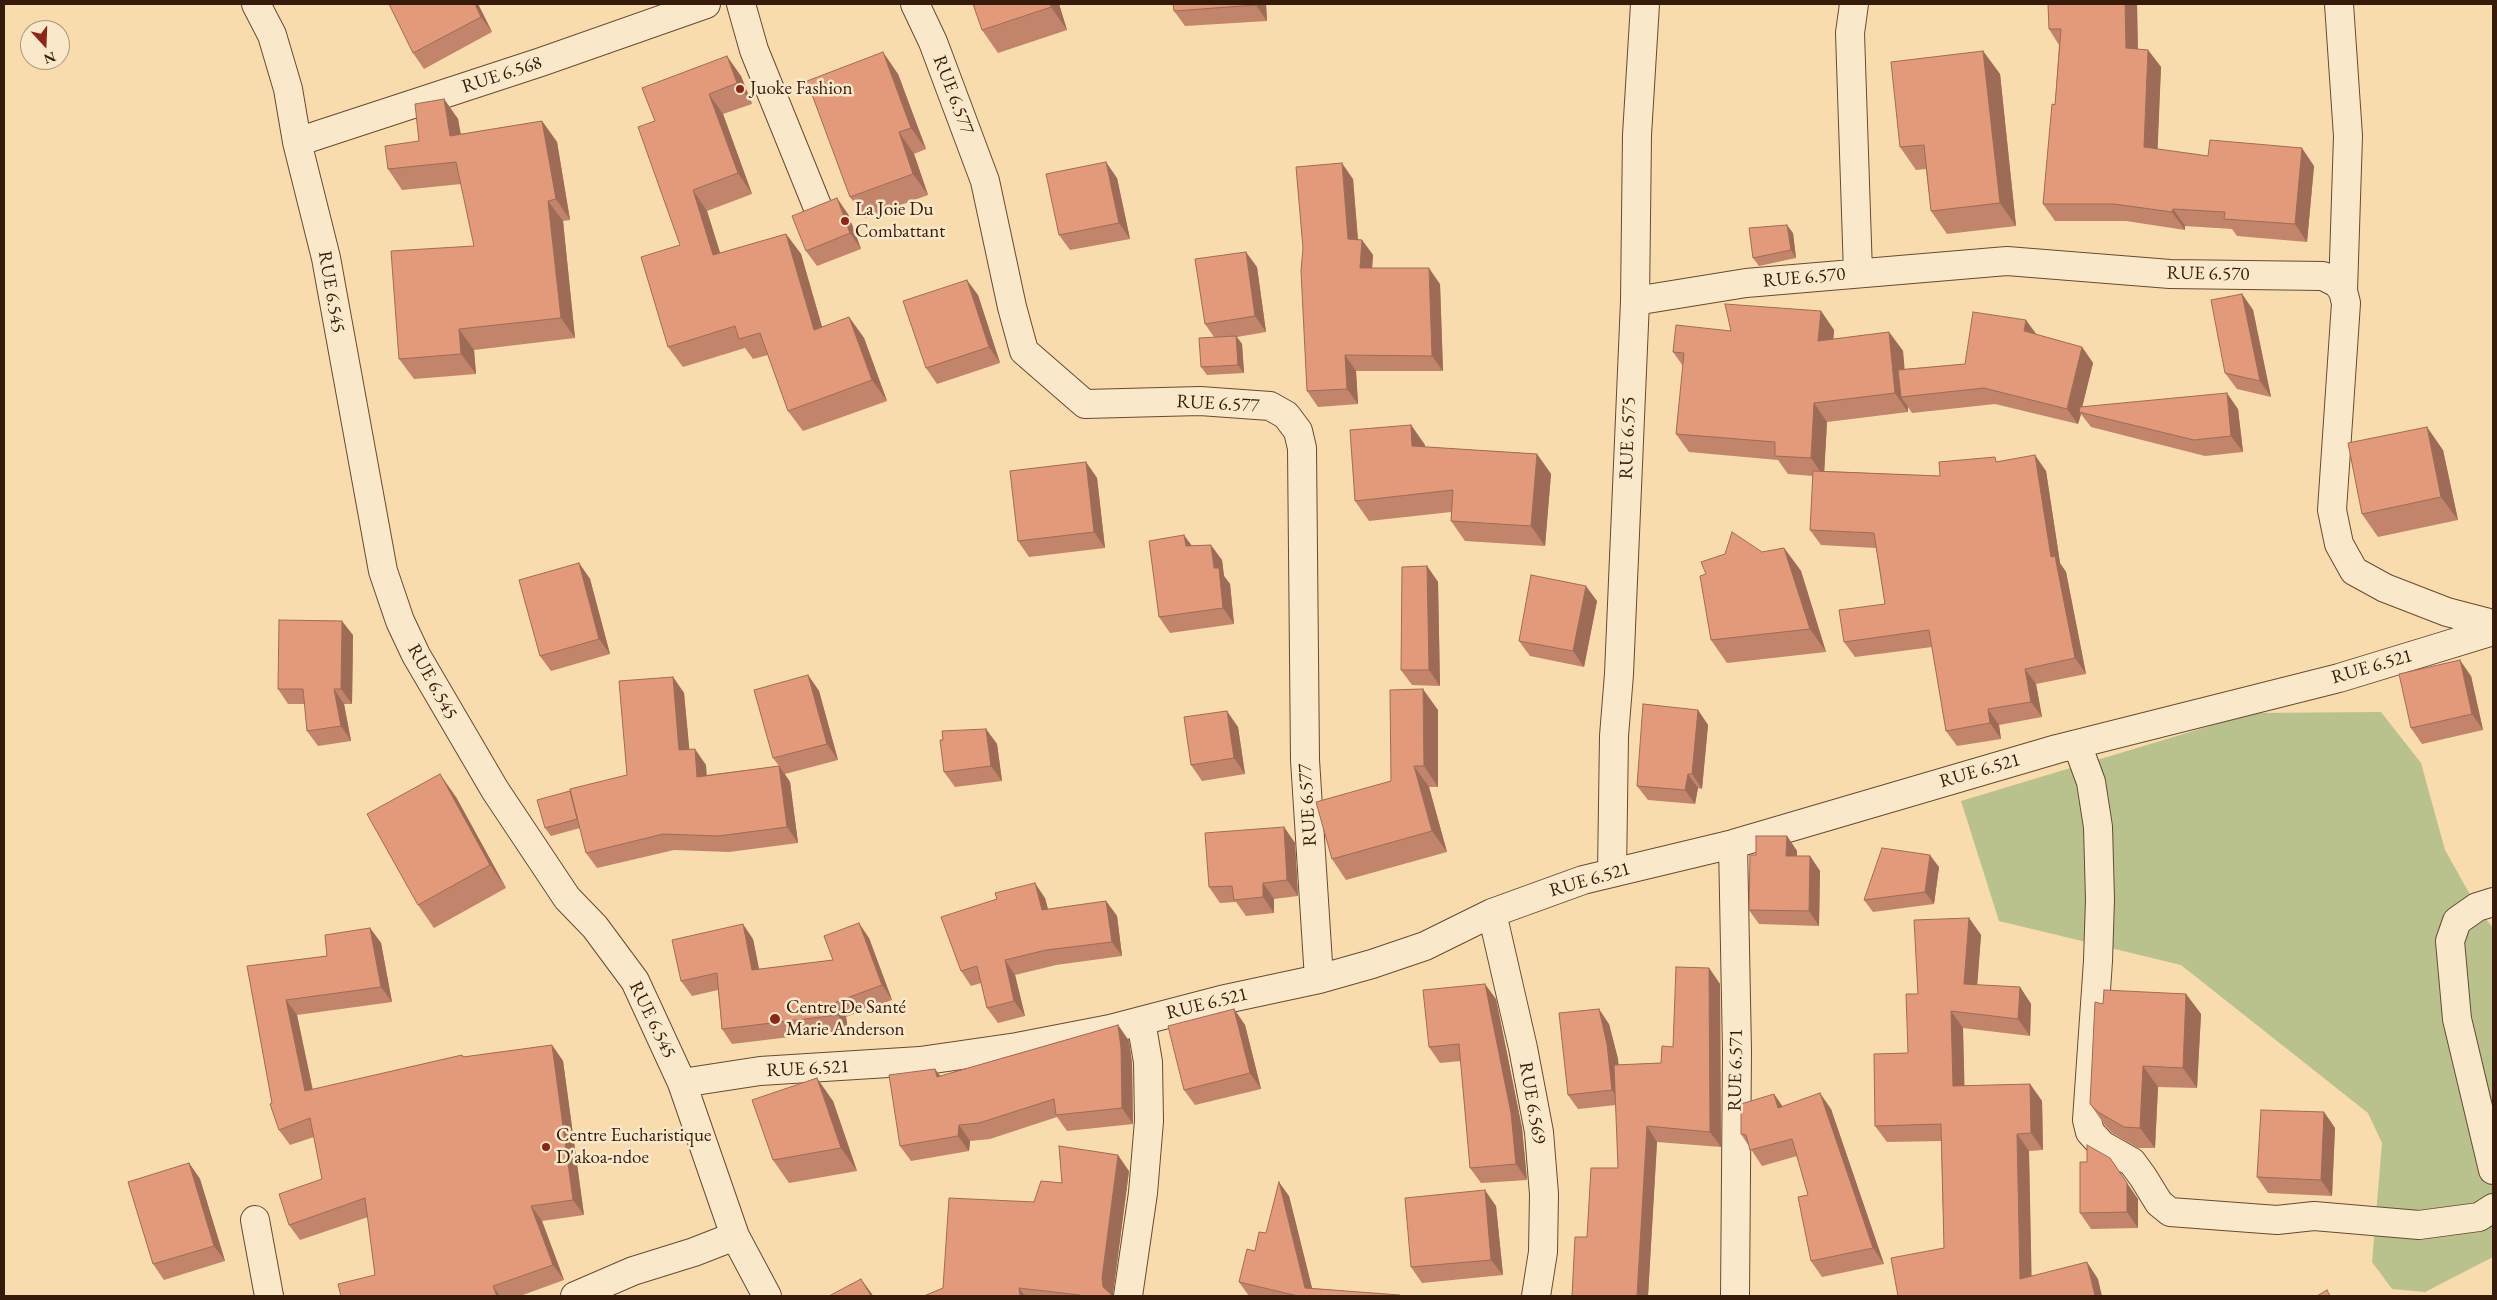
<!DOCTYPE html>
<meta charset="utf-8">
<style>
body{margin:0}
#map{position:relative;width:2497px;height:1300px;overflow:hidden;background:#f8dcad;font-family:"EB Garamond",serif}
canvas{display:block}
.frame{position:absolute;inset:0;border:5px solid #361b0a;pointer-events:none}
.north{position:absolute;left:20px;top:20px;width:50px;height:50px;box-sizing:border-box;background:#fae8ca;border:1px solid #ac967d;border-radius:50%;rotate:160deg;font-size:14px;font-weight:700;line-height:20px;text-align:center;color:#361b0a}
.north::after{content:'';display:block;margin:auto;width:18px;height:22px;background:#8f2418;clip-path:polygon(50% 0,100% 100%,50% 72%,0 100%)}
</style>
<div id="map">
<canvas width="2497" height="1300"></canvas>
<div class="frame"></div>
<div class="north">N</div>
</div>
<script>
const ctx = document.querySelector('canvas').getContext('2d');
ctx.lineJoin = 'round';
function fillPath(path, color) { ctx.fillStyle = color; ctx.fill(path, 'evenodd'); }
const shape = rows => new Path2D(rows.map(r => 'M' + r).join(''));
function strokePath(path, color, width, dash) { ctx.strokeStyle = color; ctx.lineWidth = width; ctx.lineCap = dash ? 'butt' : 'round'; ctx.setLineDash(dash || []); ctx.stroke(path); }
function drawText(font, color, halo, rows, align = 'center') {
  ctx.font = font + ' "EB Garamond",serif'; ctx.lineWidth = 5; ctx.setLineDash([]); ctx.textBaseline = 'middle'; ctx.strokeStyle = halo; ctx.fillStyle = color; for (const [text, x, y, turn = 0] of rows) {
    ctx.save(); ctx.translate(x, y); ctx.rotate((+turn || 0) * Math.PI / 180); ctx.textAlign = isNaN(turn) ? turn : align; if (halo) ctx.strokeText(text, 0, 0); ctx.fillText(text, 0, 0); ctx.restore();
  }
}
fillPath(shape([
 [2381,712,2421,763,2445,850,2477,907,2493,928,2493,1257,2425,1292,2392,1289,2372,1262,2382,1143,2368,1113,2181,965,1999,921,1961,801,2253,713]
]), '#b9c18d');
const minor = shape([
 [256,4,272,35,288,89,297,142,326,258,383,571,400,621,416,655,495,790,567,898,595,927,635,981,682,1083,735,1236,767,1296],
 [741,4,754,50,818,208],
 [915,4,933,42,985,181,1012,307,1024,351,1085,404,1200,401,1270,406,1286,415,1298,431,1302,448,1305,760,1319,979],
 [1854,4,1850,33,1858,273],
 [2339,4,2348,136,2343,291],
 [297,142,541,62,706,4],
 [1635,301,1746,283,2007,261,2170,274,2323,276,2337,283,2343,291,2346,303,2332,510,2339,544,2354,571,2385,588,2447,612,2493,624],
 [2077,744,2091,782,2098,827,2100,899,2098,961,2087,1120,2090,1132,2102,1145,2132,1162,2143,1177,2159,1203,2170,1212,2277,1220,2314,1216,2419,1225,2479,1217,2493,1208],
 [1733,844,1737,1051,1735,1296],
 [1612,873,1614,736,1619,674,1635,301,1637,135,1645,4],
 [2493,902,2477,907,2457,921,2450,941,2457,1019,2493,1170],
 [1492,913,1523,1048,1539,1132,1544,1194,1543,1252,1536,1296],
 [682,1083,760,1071,920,1061,1017,1047,1110,1029,1221,1000,1319,979,1372,964,1425,946,1492,913,1583,880,1733,844,2057,749,2339,678,2493,631],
 [255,1220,269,1296],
 [575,1296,633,1271,694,1252,735,1236],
 [1128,1296,1143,1193,1149,1121,1148,1062,1141,1021]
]);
strokePath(minor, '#664b33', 30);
strokePath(minor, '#fae8ca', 28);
fillPath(shape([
 [478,4,492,32,424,69,413,53],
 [1059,4,1067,30,998,53,982,30],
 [1173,4,1266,4,1267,21,1185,26,1174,11],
 [2048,4,2149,4,2137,4,2138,49,2148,50,2161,67,2157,149,2208,156,2314,166,2307,242,2237,236,2232,229,2185,226,2185,230,2126,221,2055,221,2043,204,2055,105,2059,45,2049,29],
 [1983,51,2000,74,2016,226,1947,234,1931,211,1926,169,1916,170,1900,147],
 [898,74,926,149,914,154,928,195,865,218,850,197],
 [741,76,752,104,723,114,752,194,707,211,720,253,786,234,801,254,822,327,849,317,864,338,887,401,803,431,788,411,768,355,753,359,745,348,683,367,668,347,680,245,655,121],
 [444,99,458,119,461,134,542,121,557,142,570,220,563,221,575,338,474,350,476,374,414,379,399,359,474,246,461,184,402,190,388,169,419,141],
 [1117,178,1130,239,1070,250,1059,235],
 [1353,179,1358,239,1362,240,1373,255,1372,268,1440,284,1443,371,1356,371,1358,404,1318,407,1307,391],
 [848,214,861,249,817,266,806,251],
 [1793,233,1796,258,1759,266,1753,258],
 [1257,267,1266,332,1237,337,1242,344,1244,373,1207,375,1201,367,1214,337,1205,324],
 [2242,294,2253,310,2271,397,2237,389,2225,373],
 [978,295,1000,363,937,384,926,368],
 [1821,311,1834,330,1833,339,1889,332,1903,351,1904,369,1965,364,2036,334,2082,347,2093,363,2082,407,2238,409,2243,452,2205,456,2091,427,2081,414,2078,424,1995,404,1912,413,1908,407,1908,412,1827,422,1824,471,1940,476,1998,461,2046,471,2060,563,2066,572,2086,674,2036,684,2042,717,1999,725,2001,739,1957,746,1946,731,1932,647,1855,657,1844,642,1885,604,1876,548,1821,545,1810,530,1813,476,1788,474,1778,460,1689,452,1676,434,1683,366,1673,352,1731,331],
 [1411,425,1425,445,1425,447,1537,454,1551,474,1545,546,1465,541,1451,521,1451,512,1369,521,1355,501],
 [2443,450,2458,520,2378,537,2362,514],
 [1086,462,1097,478,1105,548,1029,557,1018,541],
 [1192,546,1222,560,1224,576,1230,584,1234,624,1170,633,1159,617],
 [1784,548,1801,571,1826,652,1727,663,1711,640,1706,574,1762,552],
 [579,563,590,579,610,654,551,671,540,656],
 [1427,566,1438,582,1440,686,1412,685,1401,670],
 [1597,601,1584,667,1530,656,1519,641],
 [353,635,352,704,344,704,351,741,318,746,307,731,305,704,288,704,278,689],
 [808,675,819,691,838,760,785,774,790,782,798,843,729,852,674,850,597,868,586,853,580,828,551,836,545,828,570,791,627,775,673,677,684,693,689,750,706,765,706,775,779,766,773,758],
 [2471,676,2483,730,2422,744,2411,728],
 [1438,710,1438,787,1429,787,1447,852,1346,880,1332,859,1391,781],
 [1698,710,1708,725,1702,789,1698,788,1695,804,1648,800,1637,786],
 [1238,727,1245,774,1202,781,1191,765],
 [986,729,997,744,1002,781,955,787,944,772,943,740],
 [456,797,506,888,434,928,418,905],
 [1284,827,1295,843,1298,896,1274,899,1274,913,1246,916,1236,902,1220,903,1209,887],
 [1787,836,1797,851,1797,856,1810,856,1820,871,1819,926,1759,924,1749,910,1756,855],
 [1939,867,1934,904,1873,912,1864,900],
 [1045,898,1048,909,1106,901,1117,916,1122,956,1056,965,1015,975,1025,1016,998,1023,987,1008,981,983,971,986,961,971],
 [1969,918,1981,935,1977,985,2020,987,2031,1004,2030,1036,1963,1028,1964,1086,2030,1084,2042,1101,2043,1150,2029,1151,2031,1276,2098,1279,1898,1296,1944,1248,1941,1141,1887,1142,1875,1126,1908,1053,1918,994],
 [370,928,381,943,392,1002,297,1015,313,1090,462,1055,464,1057,552,1045,563,1061,584,1215,542,1221,564,1280,520,1296,341,1296,375,1275,368,1217,300,1240,289,1225,322,1179,314,1137,290,1145,279,1130,272,1103,247,966,327,956],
 [869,938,892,1000,846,1017,848,1030,732,1044,722,1029,718,990,692,996,681,981,753,939,759,969,833,960],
 [1709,968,1720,984,1721,1147,1657,1142,1648,1296,1572,1296,1587,1237,1618,1168,1616,1105,1578,1109,1568,1095,1609,1024,1618,1059,1618,1065,1661,1063,1673,1047],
 [2186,994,2201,1014,2197,1088,2158,1087,2155,1148,2138,1148,2112,1133,2104,1124,2090,1104,2103,1004],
 [1496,999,1522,1128,1527,1180,1481,1183,1470,1168,1461,1061,1440,1063,1429,1047],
 [1234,1009,1245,1025,1261,1089,1195,1105,1184,1090],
 [1118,1025,1129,1041,1132,1063,1133,1124,1067,1131,1057,1117,990,1139,970,1141,969,1151,911,1161,900,1146,935,1069,940,1076],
 [1774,1094,1782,1106,1831,1109,1884,1264,1822,1277,1811,1261,1808,1195,1797,1156,1762,1166,1741,1134],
 [833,1101,857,1171,789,1183,773,1160],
 [2324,1112,2335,1128,2332,1196,2268,1193,2257,1177],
 [189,1163,200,1179,225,1261,164,1280,153,1264],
 [1129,1171,1113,1294,1113,1296,924,1296,943,1288,1034,1202,1062,1183],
 [1289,1196,1312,1288,1401,1296,1249,1296,1239,1282,1255,1251],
 [2138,1199,2138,1228,2091,1229,2080,1213],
 [1496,1206,1503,1275,1422,1283,1411,1267]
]), '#c2846a');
fillPath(shape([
 [475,4,478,4,492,32,481,17],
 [1050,4,1059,4,1067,30,1051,7],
 [1256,4,1266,4,1267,21,1256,5],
 [2125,4,2137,4,2138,66,2126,48],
 [2148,50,2161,67,2157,165,2144,147],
 [1983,51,2000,74,2016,226,2000,203],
 [883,52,898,74,926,149,911,128],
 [727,56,741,76,752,104,737,83],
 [709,94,723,114,752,194,738,173],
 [444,99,458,119,464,156,450,136],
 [542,121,557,142,570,220,556,199],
 [899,132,914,154,928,195,913,174],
 [2302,148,2314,166,2307,242,2295,224],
 [1106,162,1117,178,1130,239,1119,223],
 [1342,163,1353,179,1359,254,1348,239],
 [693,190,707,211,727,275,713,255],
 [837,198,848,214,861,249,850,233],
 [548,201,563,221,575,338,561,318],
 [2173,209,2185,226,2185,230,2172,212],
 [1787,225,1793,233,1796,258,1791,250],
 [786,234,801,254,829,351,814,330],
 [1362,240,1373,255,1371,284,1360,268],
 [1246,252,1257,267,1266,332,1255,316],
 [1429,268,1440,284,1443,371,1432,356],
 [967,280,978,295,1000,363,989,347],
 [2242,294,2253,310,2271,397,2260,381],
 [1821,311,1834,330,1832,360,1818,341],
 [849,317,864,338,887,401,872,380],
 [2026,320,2037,335,2024,331],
 [459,329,474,350,476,374,461,354],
 [1889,332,1903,351,1907,396,1901,397,1908,407,1908,412,1895,393],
 [1236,336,1242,344,1244,373,1238,365],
 [2082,347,2093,363,2081,412,2079,412,2081,414,2078,424,2067,409],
 [1345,355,1356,371,1358,404,1347,389],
 [2227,393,2238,409,2243,452,2231,436],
 [1814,403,1827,422,1824,477,1811,458],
 [1411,425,1425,445,1426,466,1412,446],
 [2427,427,2443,450,2458,520,2441,497],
 [1537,454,1551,474,1545,546,1531,526],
 [2035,455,2046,471,2060,563,2066,572,2086,674,2075,658,2051,557],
 [1086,462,1097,478,1105,548,1094,532],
 [1184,535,1195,550,1186,546],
 [1211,545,1222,560,1224,576,1230,584,1234,624,1223,608,1214,568],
 [1784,548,1801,571,1826,652,1810,629],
 [579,563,590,579,610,654,599,639],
 [1427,566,1438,582,1440,686,1429,670],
 [1586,586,1597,601,1584,667,1573,651],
 [342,621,353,635,352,704,341,689],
 [2460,660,2471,676,2483,730,2472,714],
 [2025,669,2036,684,2042,717,2031,702],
 [808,675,819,691,838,760,827,744],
 [673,677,684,693,691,766,679,750],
 [334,689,344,704,351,741,341,726],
 [1423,689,1438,710,1438,787,1424,766],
 [1988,709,1999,725,2001,739,1990,723],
 [1698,710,1708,725,1702,789,1692,774],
 [1227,711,1238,727,1245,774,1234,758],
 [986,729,997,744,1002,781,991,766],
 [695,749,706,765,708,792,697,777],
 [779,766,790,782,798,843,787,827],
 [1414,766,1429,787,1447,852,1432,831],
 [440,774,456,797,506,888,490,865],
 [1688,774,1698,788,1695,804,1685,790],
 [1284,827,1295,843,1298,896,1287,880],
 [1787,836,1797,851,1797,871,1786,856],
 [1930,855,1939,867,1934,904,1925,892],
 [1810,856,1820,871,1819,926,1809,911],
 [1035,883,1045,898,1052,925,1042,910],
 [1263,883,1274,899,1274,913,1263,897],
 [1106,901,1117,916,1122,956,1112,942],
 [1969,918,1981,935,1976,1001,1964,984],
 [859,923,869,938,892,1000,882,985],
 [743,924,753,939,762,984,752,970],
 [370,928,381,943,392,1002,381,987],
 [1005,960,1015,975,1025,1016,1014,1001],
 [1709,968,1720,984,1721,1147,1710,1132],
 [1485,984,1496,999,1522,1128,1527,1180,1516,1164],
 [2020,987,2031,1004,2030,1036,2018,1019],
 [2186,994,2201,1014,2197,1088,2183,1068],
 [286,1000,297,1015,316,1107,305,1091],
 [836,1002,846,1017,848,1030,838,1015],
 [1234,1009,1245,1025,1261,1089,1250,1073],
 [1599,1009,1609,1024,1618,1059,1623,1105,1612,1090],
 [1951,1011,1963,1028,1965,1103,1953,1086],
 [1118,1025,1129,1041,1132,1063,1133,1124,1122,1108],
 [552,1045,563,1061,584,1215,573,1200],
 [2143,1066,2158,1087,2155,1148,2140,1128],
 [935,1069,946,1084,937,1077],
 [817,1078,833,1101,857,1171,841,1148],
 [2030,1084,2042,1101,2043,1150,2031,1133],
 [1820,1093,1831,1109,1884,1264,1873,1248],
 [1774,1094,1785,1110,1778,1108],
 [2324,1112,2335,1128,2332,1196,2321,1180],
 [959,1125,970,1141,969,1151,958,1136],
 [1647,1126,1657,1142,1648,1296,1637,1296],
 [2017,1134,2029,1151,2032,1295,2020,1279],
 [1118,1155,1129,1171,1113,1294,1113,1296,1110,1296,1103,1287,1102,1278],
 [2110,1158,2138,1199,2138,1228,2127,1212],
 [189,1163,200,1179,225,1261,214,1246],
 [1279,1182,1289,1196,1314,1296,1305,1288],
 [1485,1190,1496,1206,1503,1275,1491,1260],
 [531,1206,542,1221,564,1280,553,1265],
 [2087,1262,2098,1279,2102,1296,2095,1296],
 [861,1279,872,1294,873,1296,871,1296],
 [493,1286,500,1296,497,1296],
 [1019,1288,1025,1296,1020,1296]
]), '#9e6c56');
const building = shape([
 [389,4,475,4,481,17,413,53,389,4],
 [973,4,1050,4,1051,7,982,30,973,4],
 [1173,4,1256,4,1256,5,1174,11,1173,4],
 [2048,4,2125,4,2126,48,2148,50,2144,147,2208,156,2210,140,2302,148,2295,224,2224,219,2225,212,2173,209,2172,212,2114,204,2043,204,2052,104,2055,105,2061,29,2049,29,2048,4],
 [1983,51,2000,203,1931,211,1924,145,1900,147,1891,62,1983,51],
 [883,52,911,128,899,132,913,174,850,197,807,81,883,52],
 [727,56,737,83,709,94,738,173,693,190,713,255,786,234,814,330,849,317,872,380,788,411,760,333,739,339,735,326,668,347,641,257,680,245,638,127,655,121,642,88,727,56],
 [444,99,450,136,542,121,556,199,548,201,561,318,459,329,461,354,399,359,391,251,474,246,456,162,388,169,385,146,419,141,415,104,444,99],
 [1106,162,1119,223,1059,235,1046,174,1106,162],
 [1342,163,1348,239,1362,240,1360,268,1429,268,1432,356,1345,355,1347,389,1307,391,1301,271,1303,248,1296,167,1342,163],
 [837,198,850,233,806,251,792,216,837,198],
 [1787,225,1791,250,1753,258,1749,228,1787,225],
 [1246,252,1255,316,1205,324,1195,259,1246,252],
 [967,280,989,347,926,368,903,301,967,280],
 [2242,294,2260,381,2225,373,2211,300,2242,294],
 [1725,304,1821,311,1818,341,1889,332,1895,393,1814,403,1811,458,1775,456,1775,442,1676,434,1684,353,1673,352,1676,325,1731,331,1725,304],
 [1973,312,2026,320,2024,331,2082,347,2067,409,1984,388,1901,397,1898,370,1965,364,1973,312],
 [1236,336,1238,365,1201,367,1199,338,1236,336],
 [2227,393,2231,436,2194,440,2079,412,2080,407,2227,393],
 [1411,425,1412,446,1537,454,1531,526,1451,521,1453,490,1355,501,1350,430,1411,425],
 [2427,427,2441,497,2362,514,2348,443,2427,427],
 [2035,455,2051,557,2055,556,2075,658,2025,669,2031,702,1988,709,1990,723,1946,731,1929,630,1844,642,1839,610,1885,604,1874,533,1810,530,1813,471,1940,476,1939,462,1995,457,1996,462,2035,455],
 [1086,462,1094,532,1018,541,1010,471,1086,462],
 [1732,532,1762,552,1784,548,1810,629,1711,640,1700,576,1706,574,1701,562,1725,554,1732,532],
 [1184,535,1186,546,1211,545,1214,568,1219,568,1223,608,1159,617,1149,541,1184,535],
 [579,563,599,639,540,656,519,580,579,563],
 [1427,566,1429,670,1401,670,1402,567,1427,566],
 [1531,575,1586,586,1573,651,1519,641,1531,575],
 [279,620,342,621,341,689,334,689,341,726,307,731,303,689,278,689,279,620],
 [2460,660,2472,714,2411,728,2399,674,2460,660],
 [808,675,827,744,773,758,754,690,808,675],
 [673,677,679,750,695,749,697,777,779,766,787,827,718,836,663,834,586,853,570,789,627,775,619,681,673,677],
 [1423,689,1424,766,1414,766,1432,831,1332,859,1316,802,1391,781,1390,690,1423,689],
 [1643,704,1698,710,1692,774,1688,774,1685,790,1637,786,1643,704],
 [1227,711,1234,758,1191,765,1184,717,1227,711],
 [986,729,991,766,944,772,940,740,943,740,942,731,986,729],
 [440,774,490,865,418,905,367,814,440,774],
 [570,791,577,819,545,828,537,800,570,791],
 [1284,827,1287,880,1263,883,1263,897,1234,900,1232,886,1209,887,1205,833,1284,827],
 [1756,836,1787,836,1786,856,1810,856,1809,911,1749,910,1750,855,1756,855,1756,836],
 [1882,848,1930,855,1925,892,1864,900,1882,848],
 [1035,883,1042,910,1106,901,1112,942,1046,950,1005,960,1014,1001,987,1008,977,966,961,971,941,917,997,899,995,893,1035,883],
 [1969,918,1964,984,2020,987,2018,1019,1951,1011,1953,1086,2030,1084,2031,1133,2017,1134,2020,1279,2087,1262,2095,1296,1898,1296,1891,1258,1944,1248,1941,1124,1875,1126,1874,1054,1908,1053,1906,994,1918,994,1914,920,1969,918],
 [859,923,882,985,836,1002,838,1015,722,1029,717,973,681,981,672,940,743,924,752,970,833,960,824,936,859,923],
 [370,928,381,987,286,1000,305,1091,462,1055,463,1057,552,1045,573,1200,531,1206,553,1265,493,1286,497,1296,341,1296,338,1284,375,1275,365,1198,289,1225,279,1194,322,1179,310,1118,279,1130,270,1104,272,1103,247,966,327,956,325,935,370,928],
 [1676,967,1709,968,1710,1132,1647,1126,1637,1296,1572,1296,1575,1237,1587,1237,1591,1168,1618,1168,1614,1065,1661,1063,1662,1046,1673,1047,1676,967],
 [1485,984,1511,1113,1516,1164,1470,1168,1459,1044,1429,1047,1423,990,1485,984],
 [2104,990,2186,994,2183,1068,2143,1066,2140,1128,2124,1127,2098,1112,2090,1104,2095,1002,2103,1004,2104,990],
 [1234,1009,1250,1073,1184,1090,1168,1026,1234,1009],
 [1599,1009,1607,1044,1612,1090,1568,1095,1559,1013,1599,1009],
 [1118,1025,1121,1048,1122,1108,1056,1115,1054,1099,979,1123,959,1125,958,1136,900,1146,889,1075,935,1069,937,1077,1118,1025],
 [817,1078,841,1148,773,1160,752,1100,817,1078],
 [1820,1093,1873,1248,1811,1261,1798,1197,1808,1195,1792,1139,1750,1150,1746,1135,1741,1134,1741,1104,1774,1094,1778,1108,1820,1093],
 [2261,1110,2324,1112,2321,1180,2257,1177,2261,1110],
 [2087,1145,2110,1158,2127,1183,2127,1212,2080,1213,2080,1162,2087,1162,2087,1145],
 [1059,1146,1118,1155,1102,1278,1103,1287,1111,1294,1111,1296,1080,1296,1080,1295,1019,1288,1020,1296,924,1296,943,1288,949,1198,1034,1202,1041,1181,1062,1183,1059,1146],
 [189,1163,214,1246,153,1264,128,1182,189,1163],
 [1279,1182,1305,1288,1400,1295,1400,1296,1298,1296,1239,1282,1247,1249,1255,1251,1259,1232,1266,1233,1279,1182],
 [1485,1190,1491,1260,1411,1267,1405,1198,1485,1190],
 [861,1279,871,1296,829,1296,861,1279],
 [2327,1290,2330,1296,2317,1296,2327,1290]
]);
fillPath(building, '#e29a7b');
strokePath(building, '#9e6c56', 1);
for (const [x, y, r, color] of [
 [740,89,5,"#8f2418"],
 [845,221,5,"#8f2418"],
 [775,1019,6,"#8f2418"],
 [546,1147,5,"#8f2418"]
]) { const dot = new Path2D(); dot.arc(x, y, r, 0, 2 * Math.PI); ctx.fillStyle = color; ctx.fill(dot); strokePath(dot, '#fae8ca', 2); }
drawText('19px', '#361b0a', '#fae8ca', [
 ["RUE 6.568",502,75,-18],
 ["RUE 6.577",953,95,69],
 ["RUE 6.570",2208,274,1],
 ["RUE 6.570",1804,278,-5],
 ["RUE 6.545",331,292,80],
 ["RUE 6.577",1218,404,3],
 ["RUE 6.575",1628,438,-88],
 ["RUE 6.521",2372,667,-16],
 ["RUE 6.545",432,682,61],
 ["RUE 6.521",1980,771,-16],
 ["RUE 6.577",1308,805,-94],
 ["RUE 6.521",1590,880,-16],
 ["RUE 6.521",1207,1004,-14],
 ["RUE 6.545",652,1020,64],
 ["RUE 6.521",808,1069,-3],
 ["RUE 6.571",1736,1070,-89],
 ["RUE 6.569",1532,1103,80]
]);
drawText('19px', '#361b0a', '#fae8ca', [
 ["Juoke Fashion",750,89],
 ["La Joie Du",855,210],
 ["Combattant",855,232],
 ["Centre De Santé",786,1008],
 ["Marie Anderson",786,1030],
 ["Centre Eucharistique",556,1136],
 ["D'akoa-ndoe",556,1158]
], 'left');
</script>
